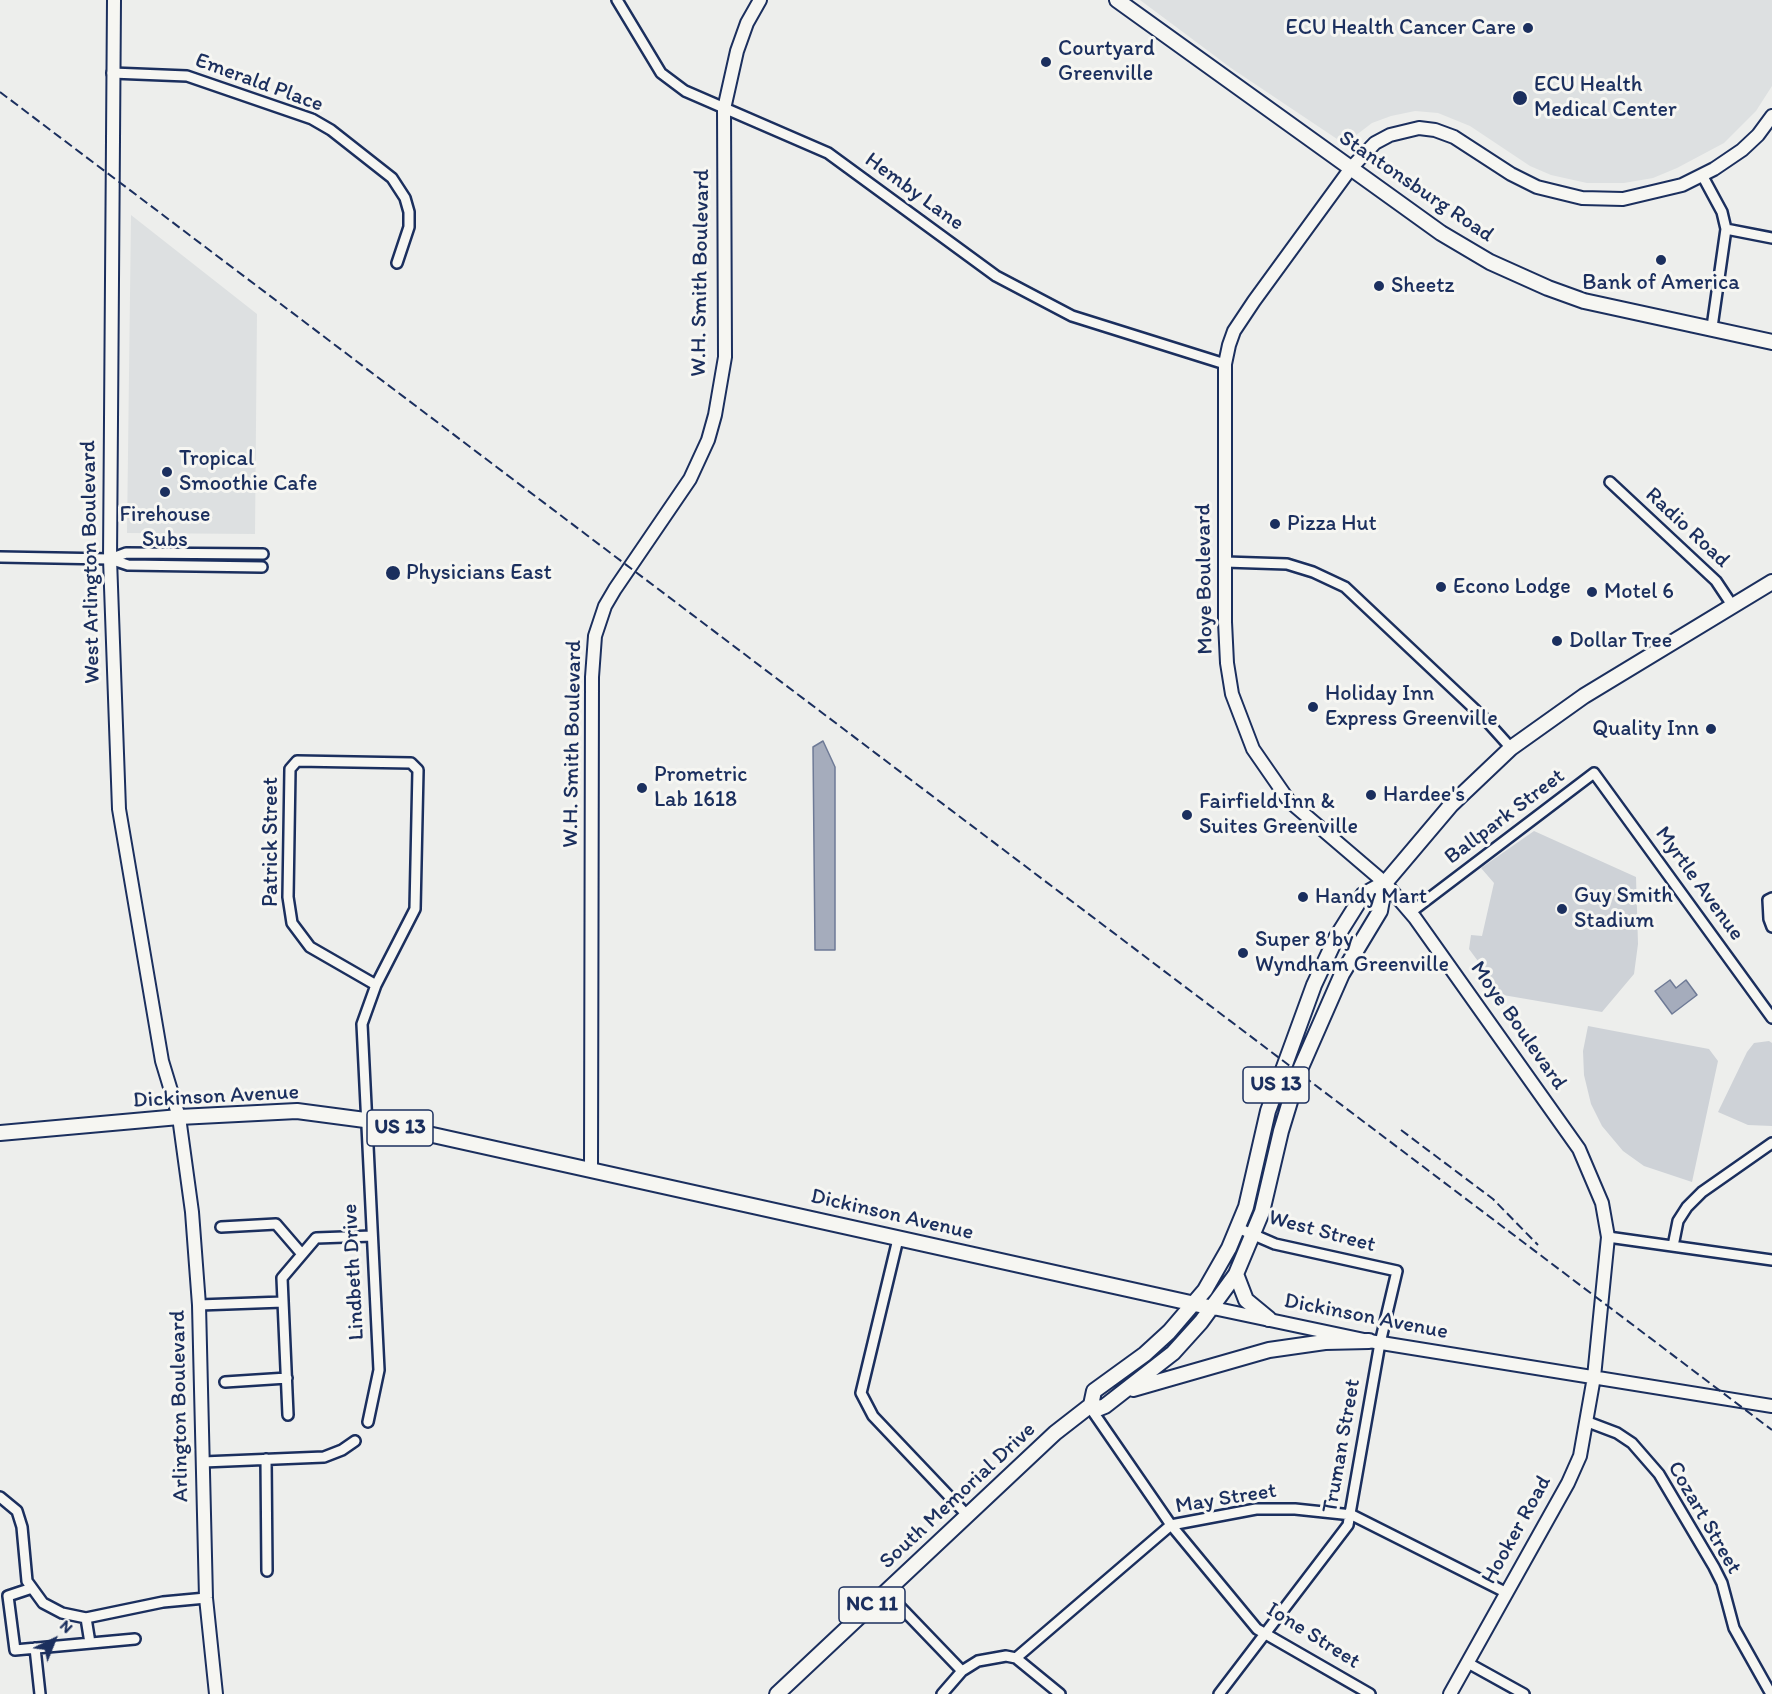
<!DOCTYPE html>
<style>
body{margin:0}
#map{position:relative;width:1772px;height:1694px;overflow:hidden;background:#edeeec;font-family:Itim,sans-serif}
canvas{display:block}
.north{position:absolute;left:24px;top:1610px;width:60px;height:60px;-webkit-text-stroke:4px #f6f6f2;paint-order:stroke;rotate:43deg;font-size:16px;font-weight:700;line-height:24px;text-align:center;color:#1b2f5e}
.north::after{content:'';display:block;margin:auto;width:21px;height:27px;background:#1b2f5e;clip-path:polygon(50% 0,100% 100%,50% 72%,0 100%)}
</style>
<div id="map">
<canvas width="1772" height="1694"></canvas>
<div class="north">N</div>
</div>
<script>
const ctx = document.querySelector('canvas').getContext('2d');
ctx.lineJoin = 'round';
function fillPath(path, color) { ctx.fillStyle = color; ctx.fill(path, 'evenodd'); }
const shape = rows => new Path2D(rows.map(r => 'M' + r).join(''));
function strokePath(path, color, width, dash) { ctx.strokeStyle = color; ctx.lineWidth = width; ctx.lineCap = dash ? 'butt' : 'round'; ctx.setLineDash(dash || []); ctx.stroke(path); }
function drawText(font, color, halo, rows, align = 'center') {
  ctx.font = font + ' Itim,sans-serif'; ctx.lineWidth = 6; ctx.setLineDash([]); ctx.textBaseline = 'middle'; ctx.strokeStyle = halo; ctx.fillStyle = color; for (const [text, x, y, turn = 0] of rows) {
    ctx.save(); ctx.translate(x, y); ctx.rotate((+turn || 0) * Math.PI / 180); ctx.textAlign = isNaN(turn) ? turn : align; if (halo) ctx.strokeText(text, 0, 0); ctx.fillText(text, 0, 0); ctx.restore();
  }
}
fillPath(shape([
 [1140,0,1772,0,1772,86,1756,111,1724,143,1677,168,1653,178,1624,183,1587,183,1551,175,1530,166,1470,126,1438,113,1415,111,1391,116,1372,123,1351,139,1340,141,1231,68],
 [131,215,257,314,255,534,127,533]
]), '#dde0e1');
fillPath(shape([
 [1534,831,1636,877,1638,944,1634,974,1602,1012,1503,995,1469,949,1471,935,1482,936,1494,883,1481,868],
 [1588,1026,1709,1049,1718,1061,1692,1182,1644,1166,1623,1151,1602,1126,1591,1104,1584,1075,1583,1051],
 [1769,1041,1772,1043,1772,1126,1748,1125,1718,1112,1747,1052,1754,1043]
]), '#ced2d7');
const water = shape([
 [823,741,835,767,835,950,815,950,813,747,823,741],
 [1670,980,1676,988,1686,980,1697,995,1672,1014,1655,991,1670,980]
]);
fillPath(water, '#a5acbc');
strokePath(water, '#6e7a96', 1.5);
const street = shape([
 [617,0,661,73,685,91,828,153,996,276,1072,316,1225,364],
 [112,73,187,76,312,119,331,130,392,178,405,198,409,212,409,227,397,263],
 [1702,175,1722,212,1726,229,1712,327],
 [1726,229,1772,238],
 [1610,482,1716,581,1732,605],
 [0,557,110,559,128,565,262,567],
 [110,559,126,553,263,554],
 [1225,562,1287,564,1313,572,1345,587,1484,718,1511,748],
 [1772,898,1768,900,1769,919,1772,927],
 [1411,912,1594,773,1772,1018],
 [221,1227,276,1224,301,1253],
 [1608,1237,1772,1260],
 [898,1239,861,1393,873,1416,967,1515],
 [1673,1246,1678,1221,1687,1207,1702,1192,1772,1143],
 [199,1305,283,1302],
 [225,1382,287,1378],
 [1089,1406,1171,1525,1257,1629,1370,1694],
 [288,1415,282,1278,316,1238,372,1236],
 [368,1422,379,1370,362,1024,376,985,415,909,418,770,411,763,297,761,290,769,288,897,292,923,310,947,376,985],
 [1588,1422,1617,1433,1632,1443,1659,1474,1714,1567,1722,1583,1734,1628,1771,1694],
 [266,1459,267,1571],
 [203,1462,324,1457,342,1450,355,1441],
 [0,1497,17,1511,22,1527,27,1581,43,1603,62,1613,86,1618,163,1602,206,1598],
 [32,1588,8,1596,15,1650,135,1639],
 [886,1592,962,1671],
 [86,1618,90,1643],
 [35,1648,40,1694],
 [1016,1658,1171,1525,1256,1509,1295,1509,1352,1515,1507,1593],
 [1468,1663,1524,1694],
 [942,1694,962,1671,978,1661,1006,1656,1016,1658,1060,1694],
 [1219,1694,1348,1525,1380,1343,1397,1271,1275,1244,1238,1228]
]);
const secondary = shape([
 [114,0,110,559,119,809,162,1061,179,1117,192,1212,199,1305,206,1598,216,1694],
 [591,1168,592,677,595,636,605,606,615,589,690,479,708,440,715,415,725,357,724,109,737,51,747,23,760,0],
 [1213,1308,1369,1341,1772,1406],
 [1450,1694,1568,1483,1580,1456,1594,1377,1608,1237,1602,1203,1579,1149,1415,918,1385,883,1289,801,1253,749,1232,694,1227,663,1225,622,1225,364,1229,345,1234,331,1254,301,1351,168,1375,143,1390,135,1419,128,1435,130,1454,137,1511,174,1537,187,1582,198,1623,199,1682,185,1714,169,1742,150,1758,135,1772,116]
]);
const primary = shape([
 [1117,0,1441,233,1490,262,1548,288,1584,301,1772,342],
 [0,1133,179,1117,297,1111,365,1120,1213,1308],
 [1236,1274,1246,1300,1269,1319],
 [1133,1389,1269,1350,1325,1342,1369,1341],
 [1091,1405,1100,1408,1105,1406,1173,1353,1201,1322,1236,1274,1262,1212,1281,1131,1299,1072,1342,974,1380,911,1385,883],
 [777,1694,1055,1433,1091,1405,1094,1391,1145,1354,1169,1332,1205,1290,1229,1248,1246,1207,1268,1111,1314,985,1336,938,1363,895,1385,883,1451,805,1511,748,1584,696,1772,582]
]);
strokePath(street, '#1b2f5e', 14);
strokePath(secondary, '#1b2f5e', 16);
strokePath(primary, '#1b2f5e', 18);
strokePath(street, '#f6f6f2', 9);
strokePath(secondary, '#f6f6f2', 12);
strokePath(primary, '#f6f6f2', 14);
strokePath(shape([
 [0,92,1772,1430],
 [1401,1130,1493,1199,1538,1245]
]), '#1b2f5e', 2, [9, 4.5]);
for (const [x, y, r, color] of [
 [1528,28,6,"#1b2f5e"],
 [1046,62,6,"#1b2f5e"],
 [1520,98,8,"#1b2f5e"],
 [1661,260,6,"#1b2f5e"],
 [1379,286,6,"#1b2f5e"],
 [167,472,6,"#1b2f5e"],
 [165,492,6,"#1b2f5e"],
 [1275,524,6,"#1b2f5e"],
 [393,573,8,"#1b2f5e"],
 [1441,587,6,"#1b2f5e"],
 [1592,592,6,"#1b2f5e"],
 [1557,641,6,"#1b2f5e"],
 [1313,707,6,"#1b2f5e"],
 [1711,729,6,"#1b2f5e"],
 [642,788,6,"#1b2f5e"],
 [1371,795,6,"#1b2f5e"],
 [1187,815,6,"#1b2f5e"],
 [1303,897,6,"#1b2f5e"],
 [1562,909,6,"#1b2f5e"],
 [1243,953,6,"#1b2f5e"]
]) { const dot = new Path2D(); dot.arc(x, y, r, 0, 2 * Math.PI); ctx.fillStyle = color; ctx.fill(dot); strokePath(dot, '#f6f6f2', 2); }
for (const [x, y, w] of [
 [1276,1085,66],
 [400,1128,66],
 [872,1605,66]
]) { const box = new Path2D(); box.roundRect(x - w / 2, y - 18, w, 36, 4.5); ctx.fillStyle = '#f6f6f2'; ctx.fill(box); strokePath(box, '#1b2f5e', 1.5); }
drawText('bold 21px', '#1b2f5e', null, [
 ["US 13",1276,1085],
 ["US 13",400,1128],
 ["NC 11",872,1605]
]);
drawText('22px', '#1b2f5e', '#f6f6f2', [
 ["ECU Health Cancer Care",1516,28,"right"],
 ["Courtyard",1058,49],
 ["Greenville",1058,74],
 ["ECU Health",1534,85],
 ["Medical Center",1534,110],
 ["Bank of America",1661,283,"center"],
 ["Sheetz",1391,286],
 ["Tropical",179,459],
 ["Smoothie Cafe",179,484],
 ["Firehouse",165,515,"center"],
 ["Subs",165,540,"center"],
 ["Pizza Hut",1287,524],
 ["Physicians East",406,573],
 ["Econo Lodge",1453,587],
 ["Motel 6",1604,592],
 ["Dollar Tree",1569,641],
 ["Holiday Inn",1325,694],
 ["Express Greenville",1325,719],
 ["Quality Inn",1699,729,"right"],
 ["Prometric",654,775],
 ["Lab 1618",654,800],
 ["Hardee's",1383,795],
 ["Fairfield Inn &",1199,802],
 ["Suites Greenville",1199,827],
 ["Guy Smith",1574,896],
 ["Stadium",1574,921],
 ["Handy Mart",1315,897],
 ["Super 8 by",1255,940],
 ["Wyndham Greenville",1255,965]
], 'left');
drawText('22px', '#1b2f5e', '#f6f6f2', [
 ["Emerald Place",259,83,20],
 ["Stantonsburg Road",1416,187,34],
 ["Hemby Lane",914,192,36],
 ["W.H. Smith Boulevard",701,273,-89],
 ["Radio Road",1687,528,43],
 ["West Arlington Boulevard",91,562,-91],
 ["Moye Boulevard",1205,579,-91],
 ["W.H. Smith Boulevard",573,744,-89],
 ["Ballpark Street",1505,817,-37],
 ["Patrick Street",271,842,-90],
 ["Myrtle Avenue",1699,884,54],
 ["Moye Boulevard",1518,1026,55],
 ["Dickinson Avenue",216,1097,-3],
 ["Dickinson Avenue",892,1215,13],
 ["West Street",1322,1232,15],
 ["Lindbeth Drive",354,1272,-93],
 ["Dickinson Avenue",1366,1317,11],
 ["Arlington Boulevard",180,1406,-91],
 ["Truman Street",1342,1446,-80],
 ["South Memorial Drive",958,1496,-43],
 ["May Street",1226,1499,-9],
 ["Cozart Street",1704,1518,60],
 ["Hooker Road",1517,1530,-61],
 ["Ione Street",1313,1636,32]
]);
</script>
